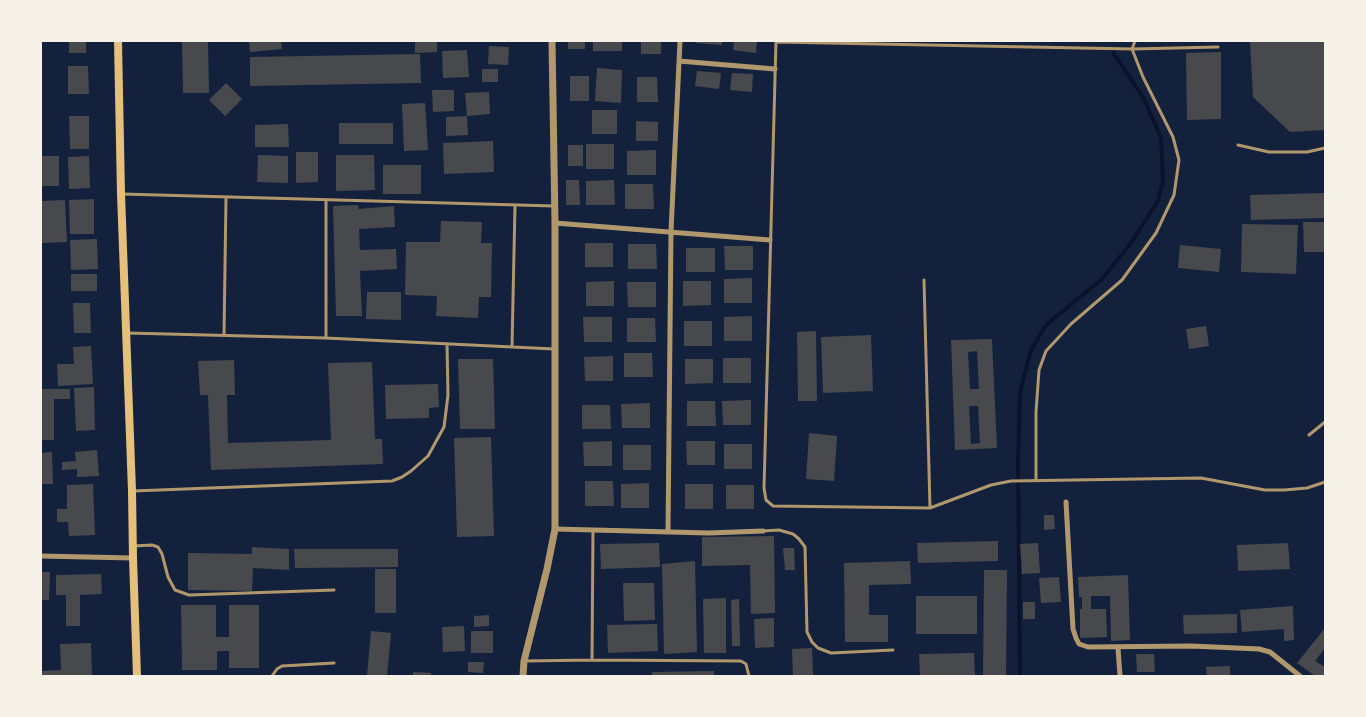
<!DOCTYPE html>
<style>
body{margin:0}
#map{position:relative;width:1366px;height:717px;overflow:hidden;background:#14213d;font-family:"PT Serif",serif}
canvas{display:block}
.frame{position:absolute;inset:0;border:42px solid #f6f1e7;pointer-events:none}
</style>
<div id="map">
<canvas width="1366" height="717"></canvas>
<div class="frame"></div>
</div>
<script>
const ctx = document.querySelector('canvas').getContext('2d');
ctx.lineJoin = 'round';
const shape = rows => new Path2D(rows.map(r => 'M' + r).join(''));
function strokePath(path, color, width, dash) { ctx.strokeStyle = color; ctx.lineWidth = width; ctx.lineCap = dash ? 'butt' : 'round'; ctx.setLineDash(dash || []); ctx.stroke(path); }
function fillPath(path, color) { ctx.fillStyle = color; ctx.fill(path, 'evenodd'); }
strokePath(shape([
 [1020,676,1018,461,1020,392,1031,350,1046,325,1101,280,1131,243,1158,201,1163,181,1161,138,1144,99,1114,54,1114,50]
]), '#0b132b', 4);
fillPath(shape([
 [69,41,86,41,86,53,69,53],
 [182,41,208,41,209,93,183,93],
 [249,41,281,41,282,49,250,52],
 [415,41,437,41,437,52,415,53],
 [568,41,585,41,585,49,568,49],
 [593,41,622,41,622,51,593,51],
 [641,41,661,41,661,54,641,54],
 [696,41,722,41,722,45,696,43],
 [734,41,757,41,756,53,733,50],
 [1250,41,1325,41,1325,130,1290,132,1253,97],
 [489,46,509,47,508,65,488,64],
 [467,50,469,77,443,78,442,51],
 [1221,52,1221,119,1187,120,1186,53],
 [420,54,421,83,250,86,250,57],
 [68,66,88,66,89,94,68,94],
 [597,68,622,70,621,103,595,101],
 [482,69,498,69,498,82,482,82],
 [697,71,721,73,719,89,695,86],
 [732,73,753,74,752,92,730,90],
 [570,76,589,76,589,101,570,101],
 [637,77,657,77,658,102,637,102],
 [226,83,242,99,225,116,209,100],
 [432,90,454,90,454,111,433,112],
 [489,92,490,114,467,116,468,135,446,136,446,117,467,116,465,93],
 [425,103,428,150,404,151,402,104],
 [592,110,617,110,617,134,592,134],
 [69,116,89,116,89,149,70,149],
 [636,121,658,122,658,141,636,141],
 [339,123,393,123,393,144,339,144],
 [288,124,289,147,255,147,255,125],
 [493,141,494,172,444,174,443,143],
 [586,144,614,144,614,169,586,169],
 [568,145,583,145,583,166,568,166],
 [656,150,656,175,627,175,627,151],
 [296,152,318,152,318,182,296,183],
 [258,155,288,156,288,183,257,182],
 [336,155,374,155,375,190,336,191],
 [41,156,59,156,59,186,42,186],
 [89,156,90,188,69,189,68,157],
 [383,165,421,165,421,194,383,194],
 [566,180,579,180,580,205,566,205],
 [614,180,615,205,586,205,586,181],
 [625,184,653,184,654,209,625,209],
 [1325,193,1325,218,1251,220,1250,195],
 [94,199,94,234,70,234,69,200],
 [65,200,67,242,41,243,41,201],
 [358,205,359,209,394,206,395,227,359,229,360,250,396,249,397,269,360,271,362,316,336,316,333,206],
 [441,221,482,222,481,243,492,243,491,297,479,297,478,318,436,316,437,296,405,295,406,242,440,242],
 [1303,222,1325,222,1325,252,1304,252],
 [1242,224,1298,225,1296,274,1241,272],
 [97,239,98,269,71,270,70,240],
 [585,243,613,243,613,267,585,267],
 [628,244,656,244,657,269,628,269],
 [1180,245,1221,249,1219,272,1178,268],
 [724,246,753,246,753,270,725,270],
 [686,248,715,248,715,272,686,272],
 [71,274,97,274,97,291,71,291],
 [752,278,752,303,724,303,724,279],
 [614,281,614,306,586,306,586,282],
 [683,281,711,281,711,305,683,306],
 [627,282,656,282,656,307,628,307],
 [367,292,401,292,401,320,366,319],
 [73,303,90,303,91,333,74,333],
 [752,316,752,341,724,341,724,317],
 [583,317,612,317,612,342,584,342],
 [627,318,655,318,656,342,627,342],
 [684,321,712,321,712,346,684,346],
 [1206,326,1209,346,1189,349,1186,329],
 [816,331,817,401,798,401,797,332],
 [871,335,873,391,823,393,821,337],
 [992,339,997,448,955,450,951,340],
 [977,351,979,389,970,389,968,352],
 [969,406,978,406,980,443,971,444],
 [91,346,93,384,58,386,57,364,74,364,73,347],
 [624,353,652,353,653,377,624,377],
 [613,356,613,381,585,381,584,357],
 [723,358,751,358,751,383,723,383],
 [458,359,493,359,495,429,460,429],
 [685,359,713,359,713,383,685,384],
 [234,360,235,395,227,395,228,443,331,440,328,363,372,362,375,439,382,439,383,464,211,470,208,395,200,395,198,361],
 [438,384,439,407,429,408,429,418,386,419,385,385],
 [94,387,95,430,76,431,74,388],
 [41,389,70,389,70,399,54,399,54,440,41,440],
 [751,400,751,425,723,425,722,401],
 [687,401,715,401,716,426,687,426],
 [650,403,650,428,622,428,621,404],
 [582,405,610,405,611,429,582,429],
 [809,433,837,436,834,481,806,479],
 [491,437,494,536,457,537,454,438],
 [612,441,612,466,584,466,583,442],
 [686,441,715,441,715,465,687,465],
 [724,444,752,444,752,469,724,469],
 [623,445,651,445,651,470,623,470],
 [97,450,99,476,77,477,77,469,62,470,62,462,76,461,75,452],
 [52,452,53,484,41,484,41,453],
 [585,481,613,481,614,506,585,506],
 [649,483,649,508,621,508,621,484],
 [93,484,95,535,69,536,68,522,57,522,57,509,67,509,67,485],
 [685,484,713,484,713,509,685,509],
 [726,485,754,485,754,509,726,509],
 [1044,515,1054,515,1055,529,1044,530],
 [774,536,775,613,751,614,750,565,702,566,702,537],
 [998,541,998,561,918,563,917,543],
 [659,543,660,567,601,569,600,544],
 [1038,543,1040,573,1022,574,1020,544],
 [1288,543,1290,569,1238,571,1237,545],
 [252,547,289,549,289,570,253,568,252,591,188,590,188,553,252,554],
 [783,548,794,548,795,570,785,570],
 [294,549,398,549,398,567,295,568],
 [695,561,697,652,664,654,662,564],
 [910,561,911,584,869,585,869,615,888,615,888,642,845,642,844,563],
 [375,569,396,569,396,613,375,613],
 [984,570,1007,570,1006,676,983,676],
 [41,572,50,572,49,600,41,600],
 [101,574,102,594,80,595,80,626,66,626,66,595,56,595,56,575],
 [1128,575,1130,640,1111,641,1110,596,1091,596,1091,609,1106,609,1107,637,1080,638,1080,609,1082,609,1082,597,1079,597,1078,577],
 [1059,577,1061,602,1041,603,1039,578],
 [623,583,654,583,655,620,624,621],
 [916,596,977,596,977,634,916,634],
 [726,598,726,653,704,653,703,599],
 [739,599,740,646,732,646,731,600],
 [1023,602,1035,602,1035,619,1023,619],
 [181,605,216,605,216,637,229,637,229,605,259,605,259,668,229,668,229,651,217,651,217,670,182,670],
 [1293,606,1294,640,1284,641,1284,629,1242,632,1240,610],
 [1237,614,1237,633,1184,634,1183,615],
 [489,615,489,626,474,627,474,616],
 [774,618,774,647,755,648,754,619],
 [657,624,658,651,608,653,607,625],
 [464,626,465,651,443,652,442,627],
 [1325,628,1325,648,1315,661,1325,667,1325,676,1315,676,1297,663],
 [371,631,391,633,387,676,367,676],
 [471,631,493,631,493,653,471,653],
 [91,643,92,676,41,676,41,671,61,670,60,644],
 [812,648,813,676,793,676,792,649],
 [974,653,975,676,920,676,919,654],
 [1136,654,1154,654,1155,672,1137,672],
 [468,662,484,662,483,673,468,672],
 [1230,666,1230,676,1207,676,1206,667],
 [714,671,714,676,652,676,652,672],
 [413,672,431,673,431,676,413,676]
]), '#48494c');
strokePath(shape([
 [776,41,764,488,766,500,773,506,930,508,991,485,1011,481,1201,478,1265,490,1284,490,1307,488,1325,482],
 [776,42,1132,49,1218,47],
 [1238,145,1269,152,1307,152,1325,148],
 [122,194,554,206],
 [326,200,326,338],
 [924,280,930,508],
 [127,333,326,338,554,349],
 [224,335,226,198],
 [512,346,515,205],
 [1309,435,1325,422],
 [1036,481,1036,412,1039,370,1046,351,1071,324,1122,280,1156,233,1174,195,1179,160,1173,137,1143,77,1132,49,1135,41],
 [133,491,392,481,402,477,411,471,428,456,444,427,448,395,447,344],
 [763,531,779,530,793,534,799,539,805,547,807,632,812,642,818,648,831,653,893,650],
 [133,546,152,545,158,547,162,554,168,577,175,590,189,595,334,590],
 [592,660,741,661,746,664,749,676],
 [525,661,592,660,593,530],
 [272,676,277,669,282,666,334,663]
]), '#b1986c', 3);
strokePath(shape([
 [679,61,775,69],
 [555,223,770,240],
 [1066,502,1073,629,1076,638,1079,644,1088,647,1191,646,1259,649,1270,652,1300,676],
 [555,529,709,533,763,531],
 [668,531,671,231,680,41],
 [41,556,133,558],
 [1118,648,1120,676]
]), '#b1986c', 5);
strokePath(shape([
 [523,676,524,661,547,569,555,529,555,223,552,41]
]), '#b1986c', 7);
strokePath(shape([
 [118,41,121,194,132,491,133,558,137,676]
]), '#e5c07b', 8);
</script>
